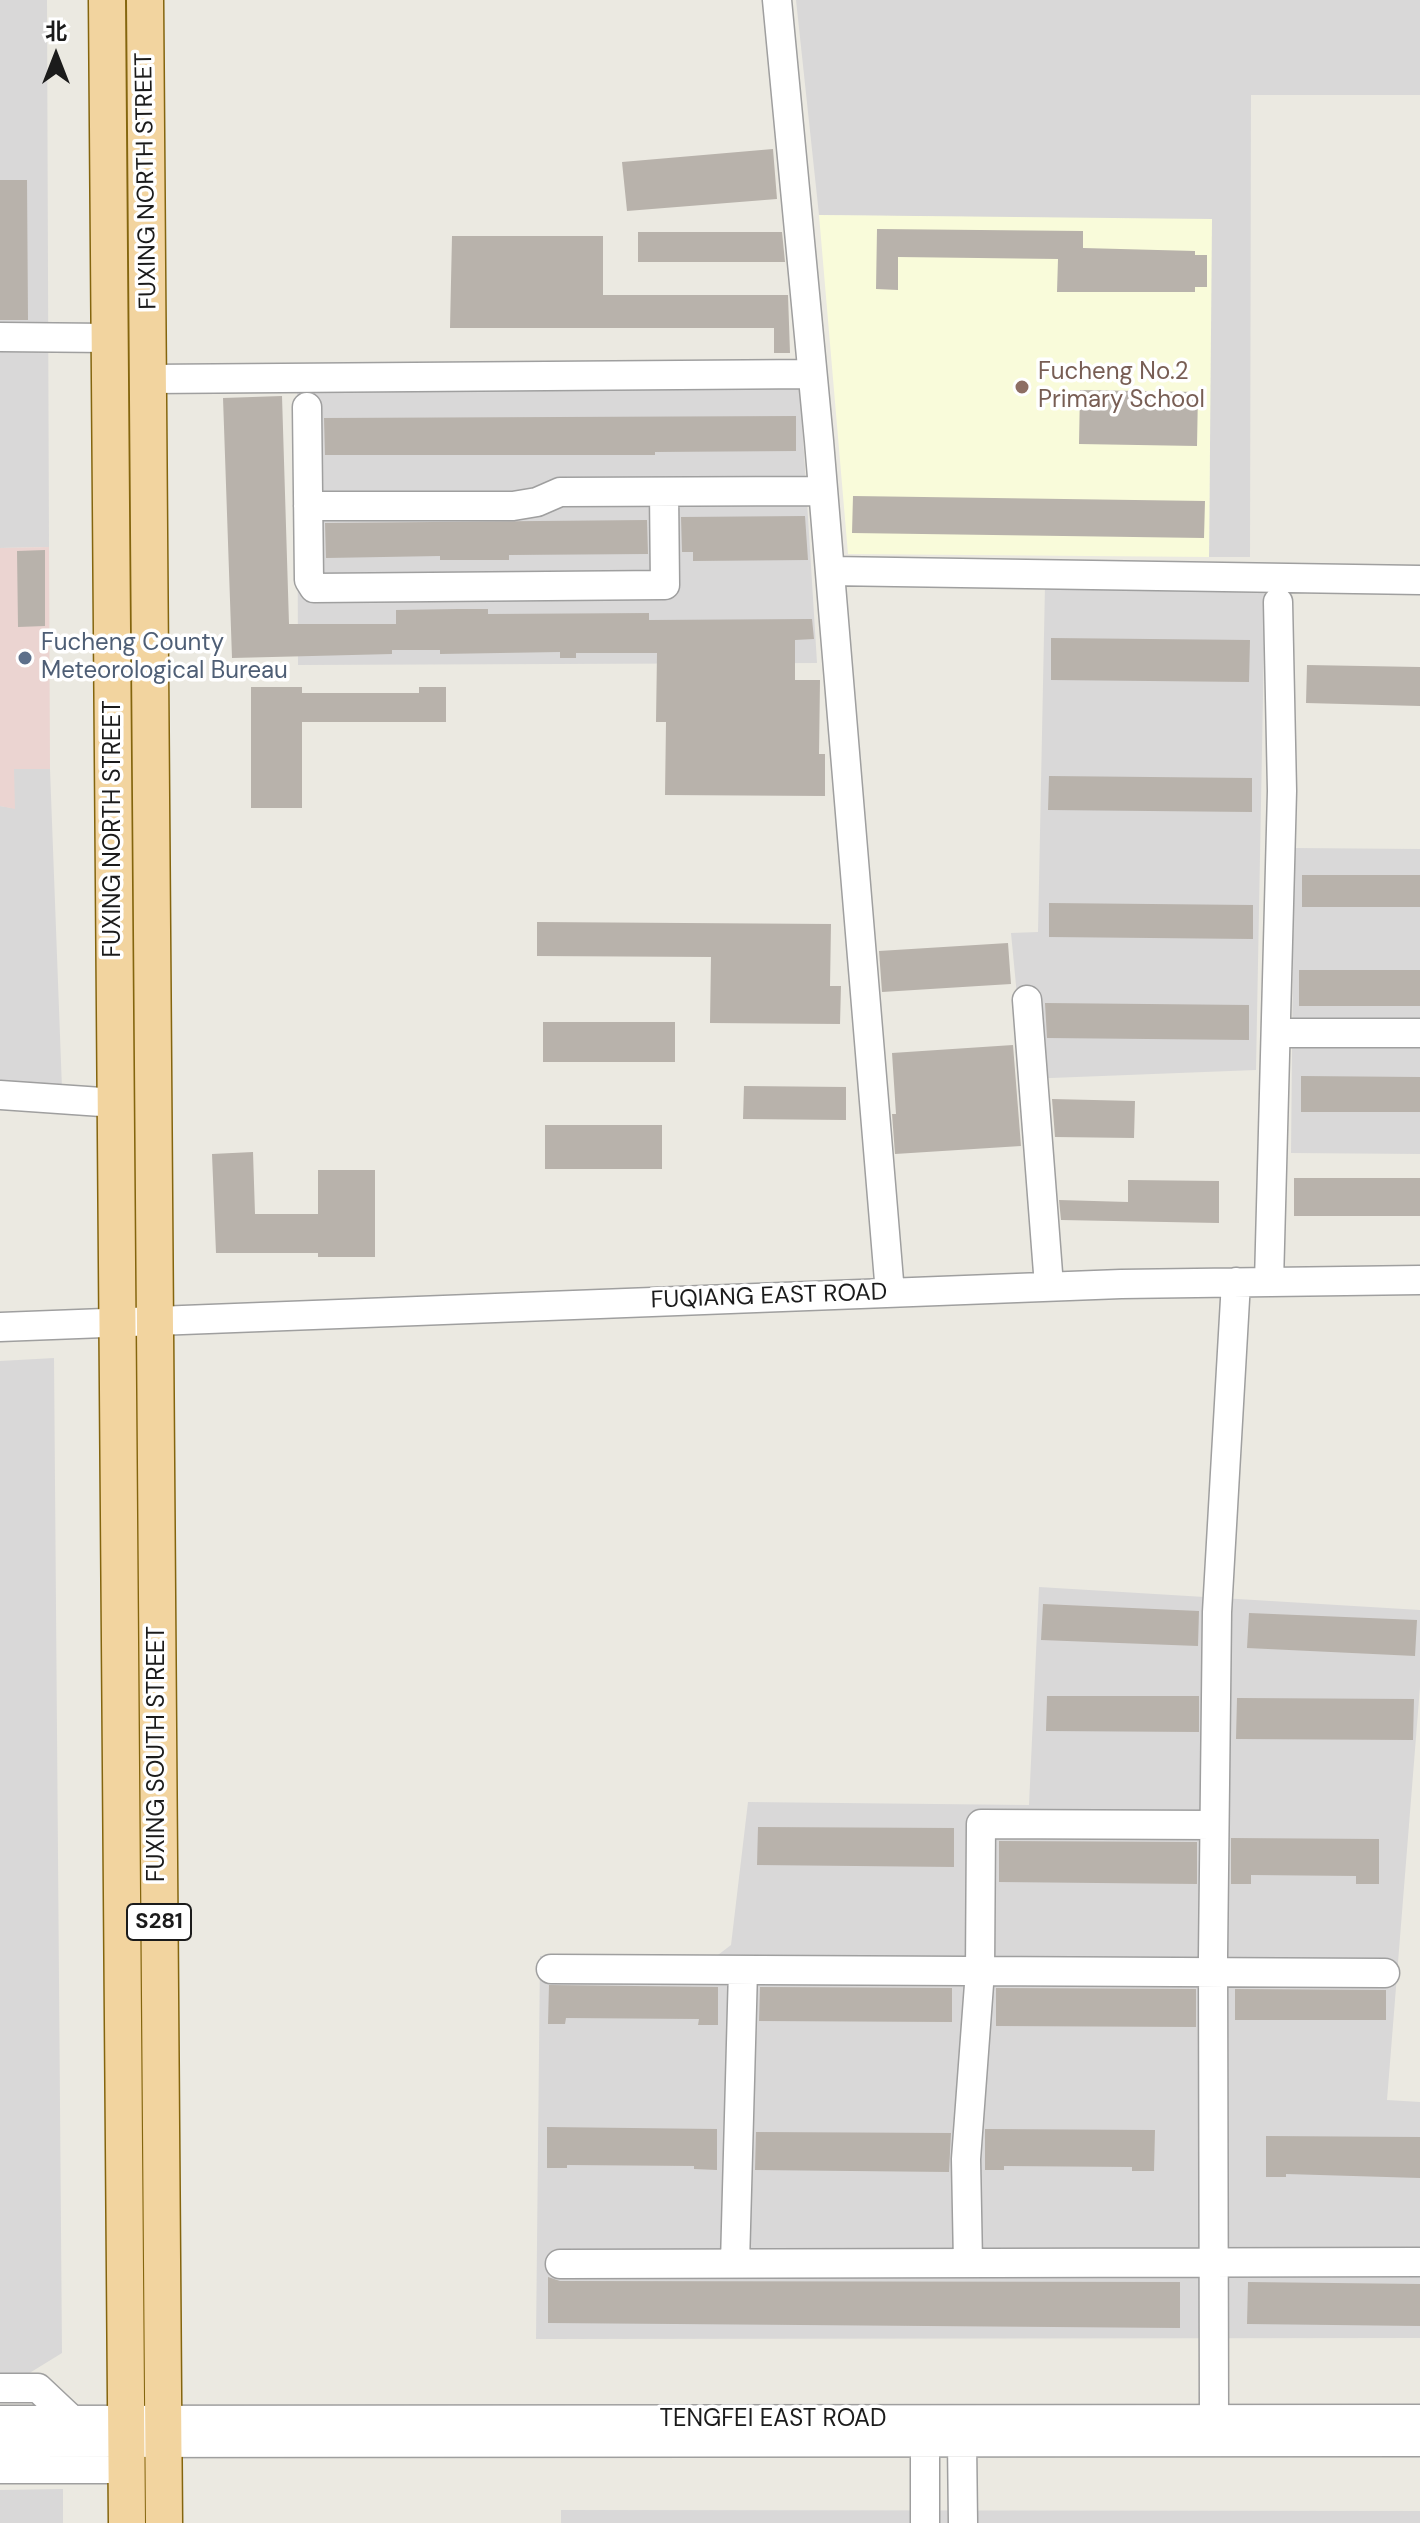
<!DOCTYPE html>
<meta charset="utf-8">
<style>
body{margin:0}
#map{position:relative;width:1420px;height:2523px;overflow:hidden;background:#ebe9e1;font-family:"DM Sans","Noto Sans SC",sans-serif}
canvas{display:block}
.north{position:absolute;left:16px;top:16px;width:80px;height:80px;-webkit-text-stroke:6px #fff;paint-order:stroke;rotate:0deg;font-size:22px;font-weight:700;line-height:32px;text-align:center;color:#1b1b1b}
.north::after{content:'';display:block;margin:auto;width:28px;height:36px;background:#1b1b1b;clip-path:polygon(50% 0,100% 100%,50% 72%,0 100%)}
</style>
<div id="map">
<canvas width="1420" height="2523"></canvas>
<div class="north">北</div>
</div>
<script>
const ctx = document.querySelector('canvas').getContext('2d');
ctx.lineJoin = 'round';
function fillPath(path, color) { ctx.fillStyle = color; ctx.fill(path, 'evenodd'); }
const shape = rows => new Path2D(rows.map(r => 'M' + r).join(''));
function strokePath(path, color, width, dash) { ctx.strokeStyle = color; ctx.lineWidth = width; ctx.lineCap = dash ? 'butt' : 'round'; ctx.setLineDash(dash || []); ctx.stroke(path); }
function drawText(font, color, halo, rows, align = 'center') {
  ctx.font = font + ' "DM Sans",sans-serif'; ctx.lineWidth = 7; ctx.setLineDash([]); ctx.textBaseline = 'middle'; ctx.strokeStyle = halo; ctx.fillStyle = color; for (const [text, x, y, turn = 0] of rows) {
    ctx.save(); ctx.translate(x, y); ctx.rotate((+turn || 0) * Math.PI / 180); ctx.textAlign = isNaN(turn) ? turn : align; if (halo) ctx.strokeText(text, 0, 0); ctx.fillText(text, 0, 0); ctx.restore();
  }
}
fillPath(shape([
 [0,0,47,0,49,547,0,548],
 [796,0,1420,0,1420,95,1251,95,1250,557,1209,557,1211,220,819,215],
 [800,388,817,663,298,665,297,390],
 [1045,585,1265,589,1256,1070,1025,1079,1011,933,1038,932],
 [14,769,50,769,62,1089,0,1089,0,806,14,808],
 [1294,848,1420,849,1420,1154,1291,1153],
 [54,1358,62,2353,23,2377,0,2377,0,1361],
 [1039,1587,1420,1610,1420,1687,1387,2100,1420,2102,1420,2338,536,2339,540,1956,714,1958,731,1945,748,1802,1029,1805],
 [63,2489,63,2523,0,2523,0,2490],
 [561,2510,1420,2511,1420,2523,561,2523]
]), '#d9d8d8');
fillPath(shape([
 [49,547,50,769,14,769,15,809,0,806,0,548]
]), '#ebd4d1');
fillPath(shape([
 [819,215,1212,219,1209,557,848,554]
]), '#f9fbda');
fillPath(shape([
 [773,149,777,199,627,211,622,162],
 [0,180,27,180,28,320,0,320],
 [877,229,1083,231,1083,248,1195,251,1195,255,1207,255,1207,287,1195,287,1195,292,1057,292,1058,259,898,257,898,290,876,289],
 [638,232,782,232,785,262,638,262],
 [452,236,603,236,603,295,788,295,790,353,774,353,774,328,450,328],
 [1080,390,1198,392,1197,446,1079,444],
 [282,396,289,624,396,624,396,610,458,609,488,609,488,614,649,613,649,620,812,619,814,639,795,640,795,680,820,680,819,754,825,754,825,796,665,795,666,722,656,722,657,653,576,653,576,658,560,658,560,652,440,654,440,650,392,650,392,654,232,658,223,398],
 [796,416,796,451,655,452,655,455,325,455,324,418],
 [853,496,1205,501,1204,538,852,533],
 [805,516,808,560,693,561,693,552,682,552,681,517],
 [647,520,648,554,509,555,509,560,440,560,440,556,326,558,325,523],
 [45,550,45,626,18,627,17,551],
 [1051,638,1250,640,1249,682,1051,680],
 [1307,665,1420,667,1420,706,1306,703],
 [251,687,302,687,302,693,419,693,419,687,446,687,446,722,302,722,302,808,251,808],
 [1049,776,1252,778,1252,812,1048,810],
 [1302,875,1420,875,1420,907,1302,907],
 [1049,903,1253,905,1253,939,1049,937],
 [537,922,831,924,830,986,841,986,840,1024,710,1023,711,957,537,956],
 [1008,943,1011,984,882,992,879,951],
 [1299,970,1420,970,1420,1006,1299,1006],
 [1045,1003,1249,1005,1249,1040,1047,1038],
 [543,1022,675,1022,675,1062,543,1062],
 [1013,1045,1021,1146,895,1154,892,1114,896,1114,892,1053],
 [1301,1076,1420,1077,1420,1112,1301,1112],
 [744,1086,846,1087,846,1120,743,1119],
 [1052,1099,1135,1101,1134,1138,1055,1137],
 [545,1125,662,1125,662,1169,545,1169],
 [253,1152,255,1214,318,1214,318,1170,375,1170,375,1257,318,1257,318,1253,216,1253,212,1154],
 [1294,1178,1420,1178,1420,1216,1294,1216],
 [1128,1180,1219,1181,1219,1223,1061,1220,1059,1200,1128,1202],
 [1043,1604,1199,1611,1198,1646,1041,1640],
 [1249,1613,1417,1620,1415,1656,1247,1648],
 [1047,1696,1199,1696,1199,1732,1046,1731],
 [1237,1698,1414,1699,1413,1740,1236,1739],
 [758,1827,954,1828,954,1867,757,1865],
 [1231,1838,1379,1839,1379,1884,1356,1884,1356,1876,1251,1875,1251,1884,1231,1884],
 [999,1841,1197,1842,1197,1884,999,1882],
 [549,1985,718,1987,718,2025,698,2025,699,2019,566,2018,565,2024,548,2024],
 [760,1987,952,1988,952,2022,759,2021],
 [996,1988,1196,1989,1196,2027,996,2026],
 [1235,1989,1386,1990,1386,2020,1235,2020],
 [547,2127,717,2129,717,2170,694,2169,694,2166,567,2165,567,2168,547,2168],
 [985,2129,1155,2130,1154,2171,1132,2171,1132,2167,1004,2166,1004,2170,985,2170],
 [756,2132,951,2133,949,2172,755,2170],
 [1266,2136,1420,2137,1420,2178,1286,2174,1286,2177,1266,2177],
 [548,2277,560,2281,1180,2282,1180,2328,548,2323],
 [1248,2282,1420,2284,1420,2326,1247,2324]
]), '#b8b2ab');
const minor = shape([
 [777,0,819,441,890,1293],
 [0,337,110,338],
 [149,379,812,374],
 [307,407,309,580,314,588,665,585,664,492],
 [308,506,513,506,537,502,560,492,823,491],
 [830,571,1420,580],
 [1027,1000,1049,1286],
 [1276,1033,1420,1033],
 [0,1095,116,1103],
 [1269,1282,1282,791,1278,602],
 [0,1327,1121,1284,1420,1280],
 [551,1969,1385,1973],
 [735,2263,743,1970],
 [968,2263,966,2159,980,1971,981,1824,1214,1825],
 [560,2264,1420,2262],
 [0,2388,38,2388,72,2420],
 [1214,2419,1213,1956,1217,1612,1236,1282],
 [0,2420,1420,2419],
 [925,2442,925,2523],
 [962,2442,963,2523],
 [0,2443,1420,2442],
 [0,2469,127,2469]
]);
const major = shape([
 [107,0,127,2523],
 [145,0,164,2523]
]);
strokePath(minor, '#9f9f9f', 31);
strokePath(major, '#84650e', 39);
strokePath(minor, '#fff', 28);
strokePath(major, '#f2d49f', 36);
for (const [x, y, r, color] of [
 [1022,387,8,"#8d6e63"],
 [25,658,8,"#5c6f8a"]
]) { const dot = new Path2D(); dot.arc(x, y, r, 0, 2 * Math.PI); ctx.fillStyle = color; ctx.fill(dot); strokePath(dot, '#fff', 3); }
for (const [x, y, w] of [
 [159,1922,64]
]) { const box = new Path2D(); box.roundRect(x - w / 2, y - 18, w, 36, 6); ctx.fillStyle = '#fff'; ctx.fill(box); strokePath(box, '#1b1b1b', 2); }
drawText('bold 22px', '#1b1b1b', null, [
 ["S281",159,1922]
]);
drawText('24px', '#1b1b1b', '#fff', [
 ["FUXING NORTH STREET",147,181,-91],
 ["FUXING NORTH STREET",114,829,-90],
 ["FUQIANG EAST ROAD",769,1297,-2],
 ["FUXING SOUTH STREET",158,1754,-90],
 ["TENGFEI EAST ROAD",773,2420]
]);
drawText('24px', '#785e54', '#fff', [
 ["Fucheng No.2",1038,373],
 ["Primary School",1038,401]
], 'left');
drawText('24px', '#4e5e75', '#fff', [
 ["Fucheng County",41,644],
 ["Meteorological Bureau",41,672]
], 'left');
</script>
